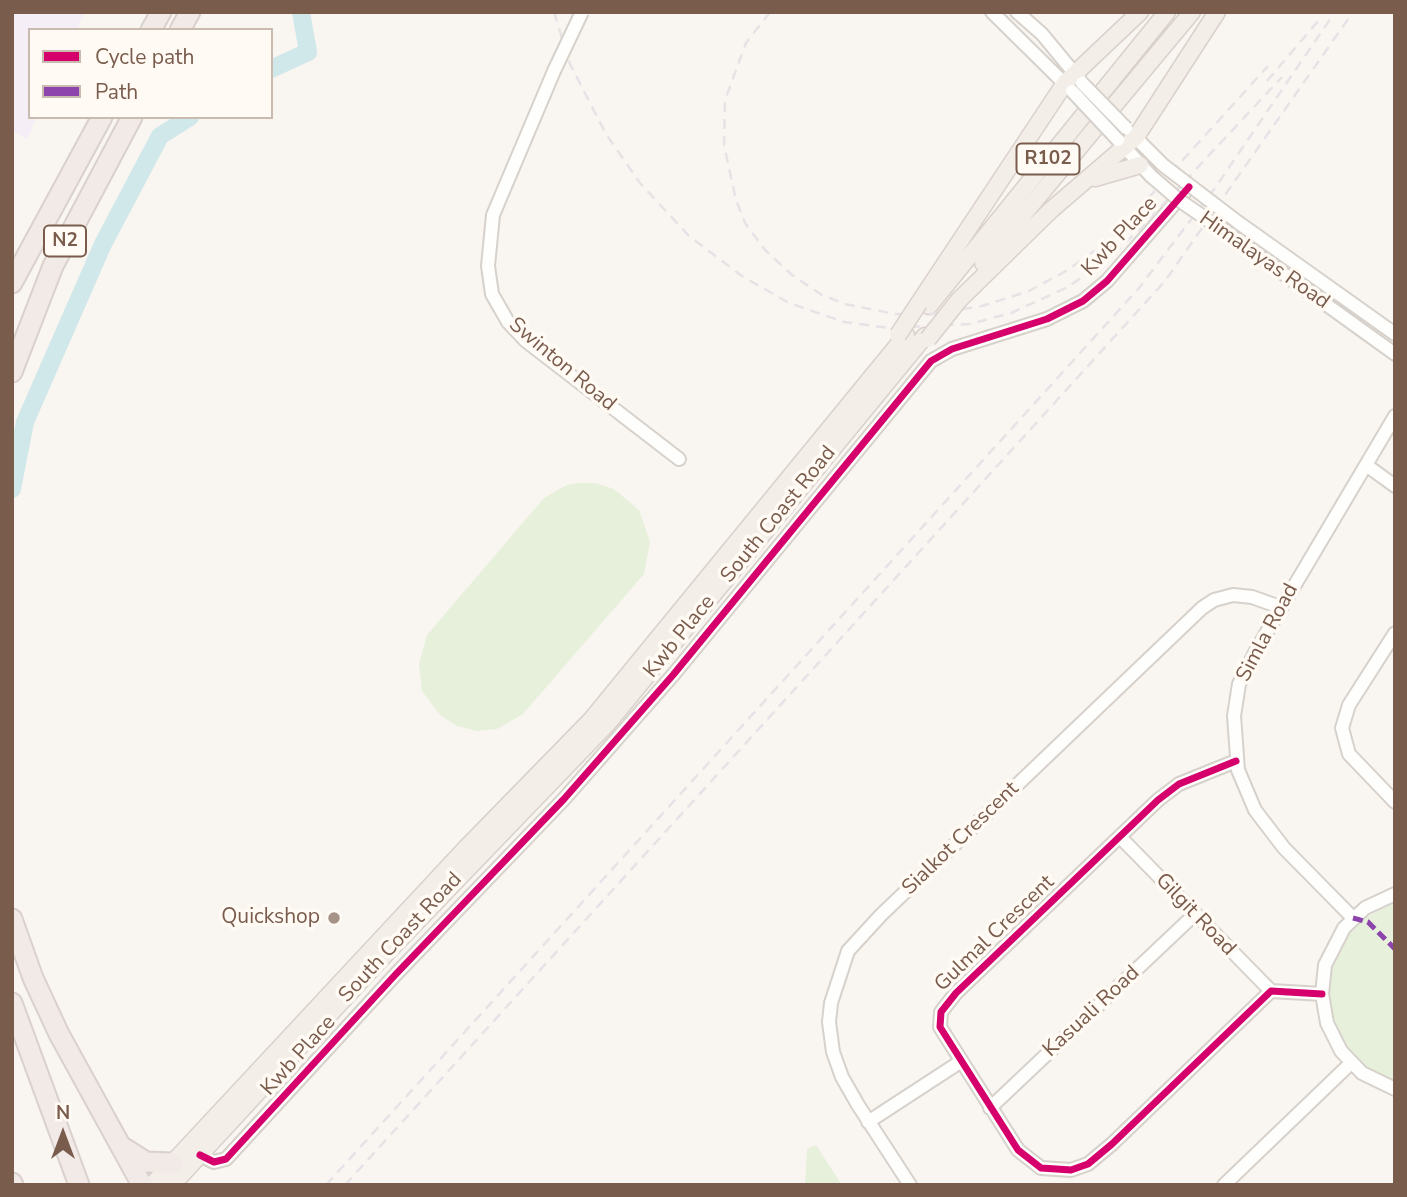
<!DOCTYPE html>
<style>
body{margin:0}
#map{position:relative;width:1407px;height:1197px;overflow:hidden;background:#f9f5f0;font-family:"Nunito Sans",sans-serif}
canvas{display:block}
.frame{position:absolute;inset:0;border:14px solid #7a5c4d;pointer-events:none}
.legend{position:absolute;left:28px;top:28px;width:245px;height:91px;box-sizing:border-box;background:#fffaf3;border:2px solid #cabbb1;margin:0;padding:9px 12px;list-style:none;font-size:21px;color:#7a5c4d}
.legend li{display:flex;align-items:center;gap:14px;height:35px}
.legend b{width:35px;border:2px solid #cabbb1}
.north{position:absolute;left:28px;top:1099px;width:70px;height:70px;-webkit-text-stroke:5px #fffaf3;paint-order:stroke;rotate:0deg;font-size:19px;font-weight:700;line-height:28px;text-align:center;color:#7a5c4d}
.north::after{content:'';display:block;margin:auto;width:24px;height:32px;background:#7a5c4d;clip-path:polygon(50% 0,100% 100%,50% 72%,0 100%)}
</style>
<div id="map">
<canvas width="1407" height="1197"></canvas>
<div class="frame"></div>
<ul class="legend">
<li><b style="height:9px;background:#d6006c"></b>Cycle path</li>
<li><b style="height:9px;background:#8e44ad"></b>Path</li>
</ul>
<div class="north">N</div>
</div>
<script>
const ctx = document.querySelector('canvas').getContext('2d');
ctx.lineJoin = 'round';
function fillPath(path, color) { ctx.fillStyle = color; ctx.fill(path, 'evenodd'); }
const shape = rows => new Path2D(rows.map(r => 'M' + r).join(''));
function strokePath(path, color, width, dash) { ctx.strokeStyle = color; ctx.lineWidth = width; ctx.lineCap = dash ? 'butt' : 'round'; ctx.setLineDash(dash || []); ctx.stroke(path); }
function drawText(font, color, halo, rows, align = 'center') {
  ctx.font = font + ' "Nunito Sans",sans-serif'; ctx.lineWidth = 7; ctx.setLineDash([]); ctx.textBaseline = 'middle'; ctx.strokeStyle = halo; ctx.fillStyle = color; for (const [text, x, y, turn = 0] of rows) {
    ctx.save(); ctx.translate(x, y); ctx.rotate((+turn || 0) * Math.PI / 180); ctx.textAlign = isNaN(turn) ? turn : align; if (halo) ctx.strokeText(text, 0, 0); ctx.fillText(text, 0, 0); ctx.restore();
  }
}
fillPath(shape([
 [12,12,84,12,77,30,30,30,30,117,37,117,27,139,12,131]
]), '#f6eef6');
fillPath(shape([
 [578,483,595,483,614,489,639,510,650,542,644,574,523,714,497,729,477,731,457,726,440,715,422,691,419,664,427,635,544,498,567,485],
 [1395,902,1395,1084,1365,1068,1343,1045,1331,1017,1328,1001,1331,970,1343,941,1365,918],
 [816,1145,842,1185,805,1185,807,1149]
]), '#e7f0db');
strokePath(shape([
 [271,69,308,52,301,12],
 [12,489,25,422,103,244,160,136,190,117]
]), '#d0e8ea', 18);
const minor = shape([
 [992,12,1069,88],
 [1017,12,1042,34,1080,80],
 [554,71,493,215,488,266,492,294,508,322,526,341,679,459],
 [1131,133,1163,165],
 [1118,140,1151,176],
 [1239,223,1395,334],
 [1231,236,1395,354],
 [1366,465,1395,486],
 [1395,633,1349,705,1342,728,1349,754,1395,802],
 [1236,761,1179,784,1158,800,956,993,941,1012,940,1027,1018,1150,1041,1168,1071,1170,1088,1164,1112,1144,1271,991,1322,994],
 [1120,837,1271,991],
 [1395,894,1365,908,1344,928,1325,965,1322,994,1327,1023,1341,1051,1362,1073,1395,1089],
 [1353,918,1284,848,1255,810,1238,770,1234,716,1239,684,1258,647,1395,416],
 [990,1108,1194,915],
 [868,1122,960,1062],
 [200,1155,214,1162,226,1159,396,974,564,799,673,675,931,361,952,349,1047,319,1083,301,1107,281,1189,187],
 [910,1185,858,1105,842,1077,833,1052,829,1022,831,1003,848,951,881,915,1202,608,1214,600,1233,595,1252,597,1280,607],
 [1224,1185,1351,1063]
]);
const major = shape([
 [1095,178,1140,165],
 [983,263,1192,12],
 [959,300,1051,210,1136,137,1217,12],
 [919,303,1065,83,1140,12],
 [929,306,1167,12],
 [152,1185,466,848,591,720,906,335],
 [172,1185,377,963,608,723,925,336]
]);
const highway = shape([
 [151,30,161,12],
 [180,30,190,12],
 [12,283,102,117],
 [12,372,53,266,132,117],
 [12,919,33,978,59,1034,142,1185],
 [12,1003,79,1185],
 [124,1148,146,1162,173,1163],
 [12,1183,13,1185]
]);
strokePath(minor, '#d7d1cb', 16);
strokePath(major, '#dad1cc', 19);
strokePath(highway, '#dad1cc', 23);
strokePath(minor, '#fefefd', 12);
strokePath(major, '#f3eee8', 16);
strokePath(highway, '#f2eae7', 19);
strokePath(shape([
 [554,12,570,64,606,134,640,183,689,236,742,276,789,303,844,322,889,328,970,324,1011,313,1068,287,1108,259,1143,226,1282,77],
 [770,12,746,43,725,100,724,145,736,200,745,223,765,250,792,275,822,295,845,304,895,314,932,314,982,306,1029,291,1066,271,1097,249,1142,205,1268,66],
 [1267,81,1319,20],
 [326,1185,1139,288,1215,188,1335,12],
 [345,1185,1165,281,1353,12]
]), '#e6e3e7', 2.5, [10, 7]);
const minorBridge = shape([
 [554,71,582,12],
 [1082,83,1126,128],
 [1072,91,1118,140],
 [1163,165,1239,223],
 [1151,176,1179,200,1231,236]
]);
const majorBridge = shape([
 [898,335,919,303],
 [928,339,959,300]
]);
strokePath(minorBridge, '#d7d1cb', 16, []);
strokePath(majorBridge, '#dad1cc', 19, []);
strokePath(minorBridge, '#fefefd', 12);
strokePath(majorBridge, '#f3eee8', 16);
strokePath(shape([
 [1353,918,1368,922,1395,949]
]), '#8e44ad', 5, [10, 5]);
strokePath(shape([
 [1236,761,1179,784,1158,800,956,993,941,1012,940,1027,1018,1150,1041,1168,1071,1170,1088,1164,1112,1144,1271,991,1322,994],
 [200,1155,214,1162,226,1159,396,974,564,799,673,675,931,361,952,349,1047,319,1083,301,1107,281,1189,187]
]), '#d6006c', 7);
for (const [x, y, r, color] of [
 [334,918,7,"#a69286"]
]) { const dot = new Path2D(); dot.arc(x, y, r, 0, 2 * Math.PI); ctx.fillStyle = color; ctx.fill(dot); strokePath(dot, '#fffaf3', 2.5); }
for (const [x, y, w] of [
 [1048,159,63],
 [65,241,42]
]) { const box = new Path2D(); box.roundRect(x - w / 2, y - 15.5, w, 31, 5); ctx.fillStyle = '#fffaf3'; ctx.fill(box); strokePath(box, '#7a5c4d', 2); }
drawText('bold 19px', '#7a5c4d', null, [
 ["R102",1048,159],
 ["N2",65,241]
]);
drawText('21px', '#7a5c4d', '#fffaf3', [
 ["Kwb Place",1120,237,-47],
 ["Himalayas Road",1264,261,35],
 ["Swinton Road",562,365,40],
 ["South Coast Road",779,515,-51],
 ["Simla Road",1268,633,-62],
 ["Kwb Place",680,637,-51],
 ["Sialkot Crescent",961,839,-44],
 ["Gilgit Road",1195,915,46],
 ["Gulmal Crescent",995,934,-44],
 ["South Coast Road",401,938,-47],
 ["Kasuali Road",1092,1012,-43],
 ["Kwb Place",299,1056,-48]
]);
drawText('21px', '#7a5c4d', '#fffaf3', [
 ["Quickshop",320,918]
], 'right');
</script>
